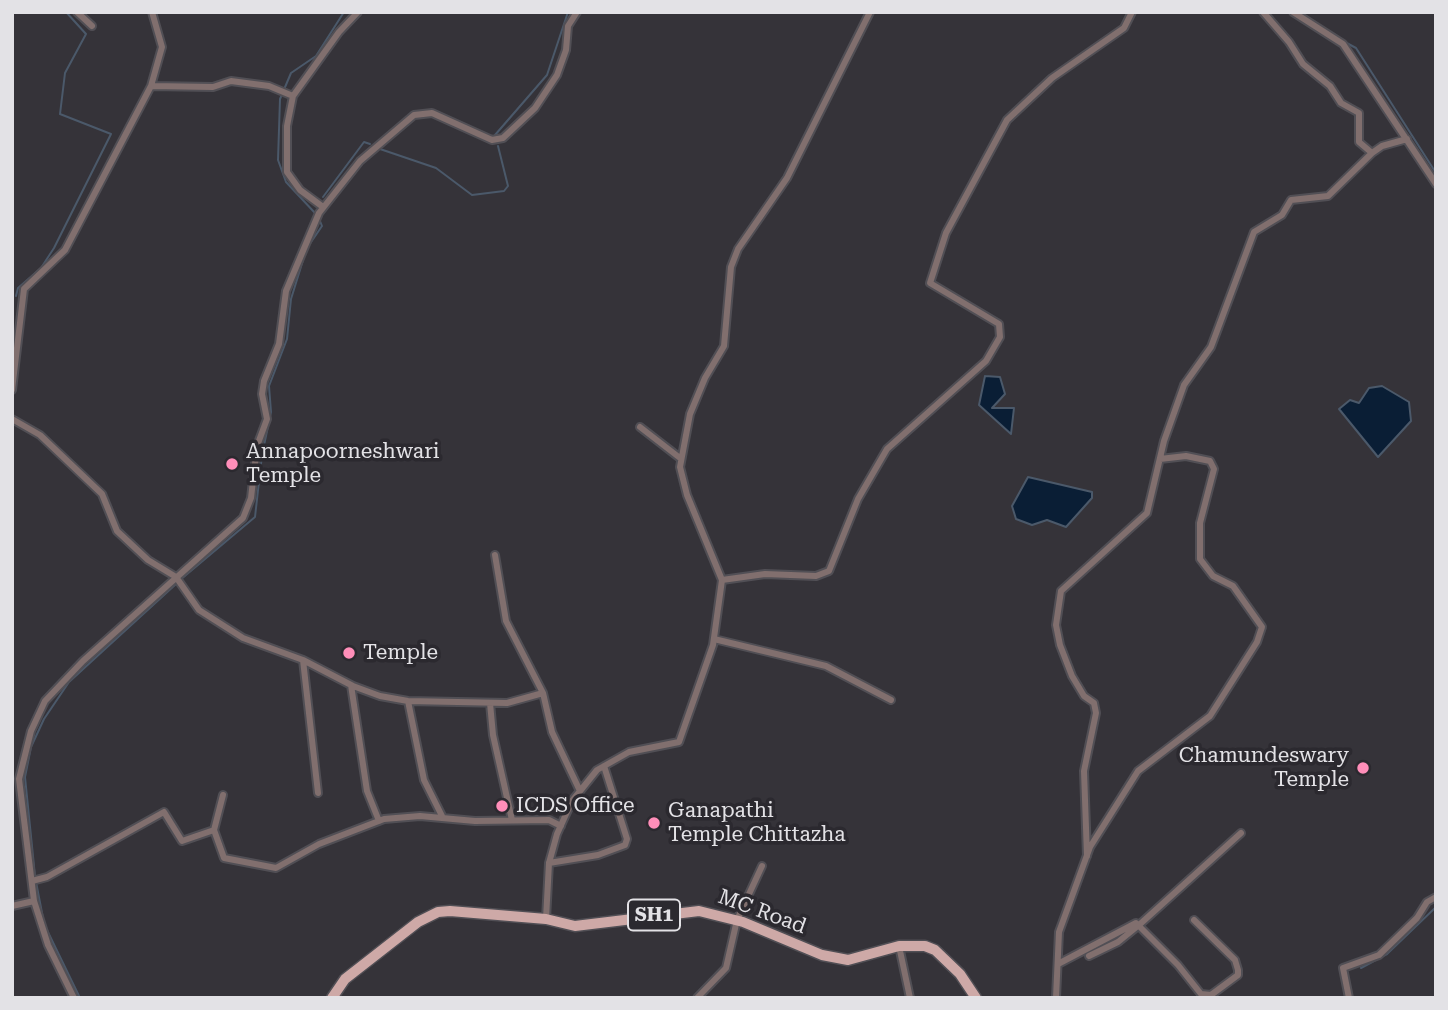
<!DOCTYPE html>
<style>
body{margin:0}
#map{position:relative;width:1448px;height:1010px;overflow:hidden;background:#353339;font-family:"Roboto Serif",serif}
canvas{display:block}
.frame{position:absolute;inset:0;border:14px solid #e3e2e6;pointer-events:none}
</style>
<div id="map">
<canvas width="1448" height="1010"></canvas>
<div class="frame"></div>
</div>
<script>
const ctx = document.querySelector('canvas').getContext('2d');
ctx.lineJoin = 'round';
function fillPath(path, color) { ctx.fillStyle = color; ctx.fill(path, 'evenodd'); }
const shape = rows => new Path2D(rows.map(r => 'M' + r).join(''));
function strokePath(path, color, width, dash) { ctx.strokeStyle = color; ctx.lineWidth = width; ctx.lineCap = dash ? 'butt' : 'round'; ctx.setLineDash(dash || []); ctx.stroke(path); }
function drawText(font, color, halo, rows, align = 'center') {
  ctx.font = font + ' "Roboto Serif",serif'; ctx.lineWidth = 7; ctx.setLineDash([]); ctx.textBaseline = 'middle'; ctx.strokeStyle = halo; ctx.fillStyle = color; for (const [text, x, y, turn = 0] of rows) {
    ctx.save(); ctx.translate(x, y); ctx.rotate((+turn || 0) * Math.PI / 180); ctx.textAlign = isNaN(turn) ? turn : align; if (halo) ctx.strokeText(text, 0, 0); ctx.fillText(text, 0, 0); ctx.restore();
  }
}
const water = shape([
 [985,376,1000,377,1005,394,992,408,1014,408,1011,434,979,405,985,376],
 [1382,386,1409,402,1411,421,1378,457,1339,409,1350,400,1359,403,1369,388,1382,386],
 [1028,477,1092,492,1092,498,1066,527,1047,520,1032,525,1016,519,1012,506,1028,477]
]);
fillPath(water, '#0a1e35');
strokePath(water, '#4b596a', 2);
strokePath(shape([
 [1305,16,1329,32],
 [1343,41,1356,48,1436,173],
 [495,135,547,75,568,12],
 [380,149,436,168,472,195,504,191,508,186,498,146],
 [323,197,364,142,370,144],
 [315,213,286,182,278,160,280,99,291,73,316,56,344,12],
 [307,248,322,226,320,221],
 [16,296,18,288,41,268,54,248,111,134,60,114,65,73,86,34,66,12],
 [180,580,255,517,262,455,271,412,269,386,287,339,291,299,304,257],
 [35,876,25,777,31,747,44,719,69,682,176,584],
 [36,882,43,918],
 [45,926,80,998],
 [1361,968,1387,954,1436,907]
]), '#4b596a', 2);
const street = shape([
 [77,12,92,26],
 [1263,12,1289,42,1303,64,1330,86,1341,103,1359,113,1359,142,1372,153],
 [1293,12,1343,44,1436,184],
 [151,86,213,87,231,81,269,86,293,96],
 [323,207,300,190,287,172,287,126,293,96,339,32,358,12],
 [12,390,24,289,65,250,151,86,162,47,152,12],
 [12,419,40,435,102,494,117,531,148,560,176,577,199,610,243,638,303,660],
 [640,427,680,458],
 [495,555,506,621,543,693,552,732,580,791],
 [722,580,765,574,816,576,829,571,858,499,887,449,986,361,1000,337,999,324,930,283,946,233,1007,120,1052,78,1124,28,1132,12],
 [714,639,826,666,891,700],
 [351,685,367,791,379,821],
 [408,701,424,780,443,818],
 [490,703,493,735,512,820],
 [318,793,303,660,353,686,380,696,408,701,507,703,543,693],
 [214,830,224,858,276,868,319,844,384,819,420,816,475,821,549,820,561,826],
 [1087,856,1084,771,1096,713,1094,703,1084,696,1072,676,1060,645,1056,625,1061,591,1147,513,1164,441,1184,385,1211,347,1254,232,1282,215,1291,200,1328,196,1372,153,1382,146,1407,139],
 [549,863,598,855,625,845,627,839,604,766],
 [32,881,47,877,164,812,182,841,214,830,223,795],
 [12,906,34,901],
 [546,919,549,863,557,834,572,801,597,770,629,752,679,742,713,645,722,580,687,495,680,467,690,414,705,378,724,346,731,267,738,249,787,178,870,12],
 [899,946,910,998],
 [1089,956,1118,942,1139,925,1241,833],
 [1058,964,1136,923,1178,965,1201,994,1211,995,1238,975,1238,970,1235,960,1194,920],
 [74,998,48,945,34,901,19,779,31,731,45,701,83,661,243,518,251,498,257,446,267,419,262,394,264,381,279,344,286,291,319,213,360,161,414,115,432,113,492,140,503,138,535,108,557,75,566,50,568,26,577,12],
 [697,998,726,968,737,920,762,866],
 [1056,998,1059,932,1090,847,1138,771,1210,716,1257,642,1262,627,1233,586,1213,576,1200,559,1200,523,1214,469,1210,461,1186,456,1160,459],
 [1349,998,1343,968,1379,955,1417,918,1427,902,1436,897]
]);
const primary = shape([
 [332,998,345,979,418,922,438,912,450,911,546,919,575,926,699,911,743,922,822,955,848,960,899,946,925,946,935,950,960,974,976,998]
]);
strokePath(street, '#514f55', 10);
strokePath(primary, '#514f55', 13);
strokePath(street, '#816f6e', 6);
strokePath(primary, '#cea9a7', 10);
for (const [x, y, r, color] of [
 [232,464,7,"#ff8eb9"],
 [349,653,7,"#ff8eb9"],
 [1363,768,7,"#ff8eb9"],
 [502,806,7,"#ff8eb9"],
 [654,823,7,"#ff8eb9"]
]) { const dot = new Path2D(); dot.arc(x, y, r, 0, 2 * Math.PI); ctx.fillStyle = color; ctx.fill(dot); strokePath(dot, '#2b292f', 2.5); }
for (const [x, y, w] of [
 [654,915,52]
]) { const box = new Path2D(); box.roundRect(x - w / 2, y - 15.5, w, 31, 5); ctx.fillStyle = '#2b292f'; ctx.fill(box); strokePath(box, '#e3e2e6', 2); }
drawText('bold 19px', '#e3e2e6', null, [
 ["SH1",654,915]
]);
drawText('21px', '#e3e2e6', '#2b292f', [
 ["Annapoorneshwari",246,452],
 ["Temple",246,476],
 ["Temple",363,653],
 ["Chamundeswary",1349,756,"right"],
 ["Temple",1349,780,"right"],
 ["ICDS Office",516,806],
 ["Ganapathi",668,811],
 ["Temple Chittazha",668,835]
], 'left');
drawText('21px', '#e3e2e6', '#2b292f', [
 ["MC Road",762,912,20]
]);
</script>
